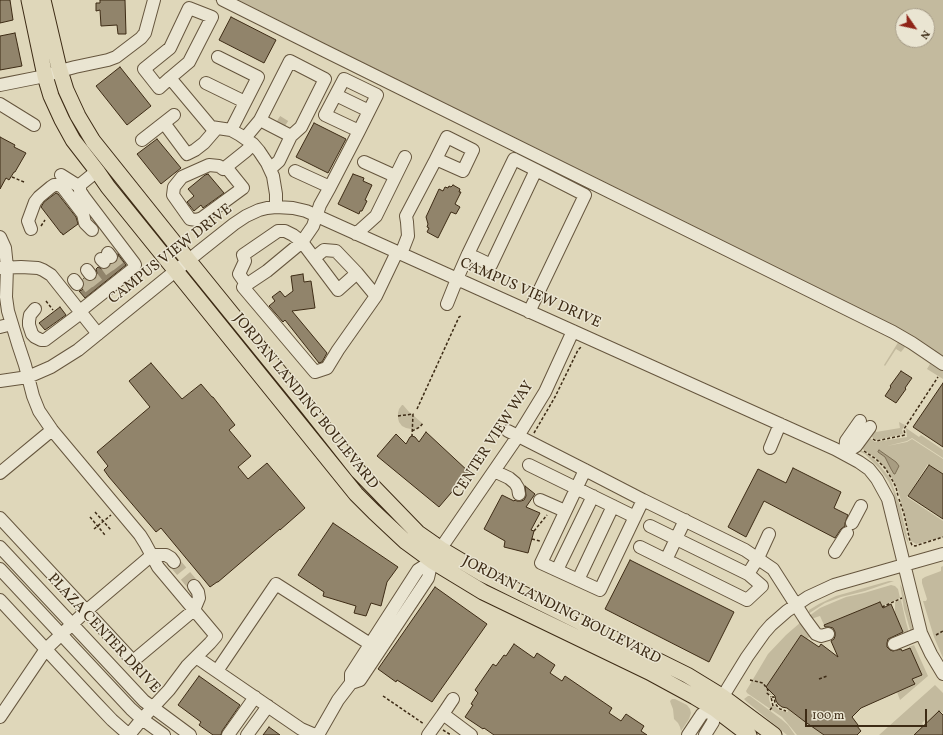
<!DOCTYPE html>
<style>
body{margin:0}
#map{position:relative;width:943px;height:735px;overflow:hidden;background:#dfd7ba;font-family:Vollkorn,serif}
canvas{display:block}
.north{position:absolute;left:895px;top:8px;width:40px;height:40px;box-sizing:border-box;background:#eae5d2;border:1px solid #a59b86;border-radius:50%;rotate:124deg;font-size:11px;font-weight:700;line-height:16px;text-align:center;color:#3d2b15}
.north::after{content:'';display:block;margin:auto;width:14px;height:18px;background:#8f2418;clip-path:polygon(50% 0,100% 100%,50% 72%,0 100%)}
.scale{position:absolute;left:805px;top:709px;width:122px;height:18px;box-sizing:border-box;border:2px solid #3d2b15;border-top:0;padding-left:5px;font-size:12px;line-height:14px;white-space:nowrap;color:#3d2b15;-webkit-text-stroke:3px #eae5d2;paint-order:stroke}
</style>
<div id="map">
<canvas width="943" height="735"></canvas>
<div class="north">N</div>
<div class="scale">100 m</div>
</div>
<script>
const ctx = document.querySelector('canvas').getContext('2d');
ctx.lineJoin = 'round';
function fillPath(path, color) { ctx.fillStyle = color; ctx.fill(path, 'evenodd'); }
const shape = rows => new Path2D(rows.map(r => 'M' + r).join(''));
function strokePath(path, color, width, dash) { ctx.strokeStyle = color; ctx.lineWidth = width; ctx.lineCap = dash ? 'butt' : 'round'; ctx.setLineDash(dash || []); ctx.stroke(path); }
function drawText(font, color, halo, rows, align = 'center') {
  ctx.font = font + ' Vollkorn,serif'; ctx.lineWidth = 3; ctx.setLineDash([]); ctx.textBaseline = 'middle'; ctx.strokeStyle = halo; ctx.fillStyle = color; for (const [text, x, y, turn = 0] of rows) {
    ctx.save(); ctx.translate(x, y); ctx.rotate((+turn || 0) * Math.PI / 180); ctx.textAlign = isNaN(turn) ? turn : align; if (halo) ctx.strokeText(text, 0, 0); ctx.fillText(text, 0, 0); ctx.restore();
  }
}
fillPath(shape([
 [214,0,943,0,943,369,899,340],
 [903,16,927,16,927,40,903,40],
 [193,280,228,324,251,345,419,541,361,492,190,281],
 [899,341,943,370,943,379,927,369,930,364,905,347,901,352,896,349,885,366,884,365],
 [402,405,403,405,410,413,413,414,414,416,422,423,420,426,416,429,411,429,406,428,402,426,399,422,398,418,398,413,399,409],
 [899,422,905,425,902,430,903,434,876,440,868,434,875,427,876,432,900,428],
 [906,428,919,437,921,435,943,450,943,458,912,438,907,441,887,446,907,442,912,439,943,459,943,474,928,464,907,497,943,521,943,537,916,544,911,541,898,489,889,473,876,458,861,448,868,437,875,442,907,437],
 [859,449,869,455,877,462,890,478,900,506,909,545,905,536,893,491,889,482,879,468,865,454,858,451],
 [943,566,943,658,934,637,923,601,926,601,927,599,922,583,922,579,925,577,941,571,941,567],
 [889,581,894,581,865,591,841,597,825,603,808,614,809,610,819,604,836,596],
 [900,584,902,588,913,630,911,633,904,609],
 [891,585,895,586,898,589,900,598,882,606,880,602,824,625,820,616,811,619,809,616,820,608,834,602,846,597,864,593],
 [901,600,906,622,909,633,904,635,895,613,895,602],
 [801,622,811,636,808,638,807,639,801,635,767,687,774,695,769,695,769,699,771,706,774,705,779,710,786,712,788,712,787,708,804,721,824,735,797,735,788,724,782,717,747,693,746,691,768,654,786,635],
 [914,645,928,676,900,700,897,692,914,684,912,679,921,675,909,647],
 [935,685,943,693,943,713,942,712,940,712,939,711,928,722,926,719,922,723,924,726,915,734,916,735,879,735],
 [748,696,750,696,761,704,781,719,788,725,795,735,787,735,747,702,744,699],
 [672,699,675,699,687,705,690,709,691,713,689,719,681,731,680,727,678,723,674,719,673,709,671,704,670,701]
]), '#c3ba9e');
const water = shape([
 [879,450,896,462,899,466,895,474,894,474,891,469,885,457,878,452,878,451,879,450]
]);
fillPath(water, '#a89d82');
strokePath(water, '#7d6f56', 1);
const building = shape([
 [0,0,10,0,13,20,0,23,0,0],
 [100,0,125,0,126,34,118,34,117,25,101,26,100,10,96,11,96,3,100,3,100,0],
 [231,17,276,40,264,63,219,40,231,17],
 [15,33,22,66,0,70,0,36,15,33],
 [120,67,151,106,127,125,96,86,120,67],
 [314,123,346,139,328,173,296,157,314,123],
 [0,137,15,145,14,147,26,153,15,172,14,172,9,180,6,178,0,189,0,137],
 [157,139,181,168,161,184,137,154,157,139],
 [208,174,224,193,203,208,201,205,194,211,187,202,194,196,188,189,205,175,208,174],
 [353,174,364,178,363,181,372,185,365,200,367,201,362,211,360,211,359,214,338,204,353,174],
 [453,185,460,189,459,192,461,192,455,204,460,207,456,214,451,212,438,238,427,232,429,228,427,227,428,224,426,217,439,189,443,191,445,187,448,188,449,186,451,187,453,185],
 [56,193,58,194,76,217,78,224,63,235,62,233,61,233,41,207,44,202,56,193],
 [118,254,126,265,85,298,79,291,82,290,84,287,84,283,83,279,84,278,87,281,91,281,94,280,97,277,97,273,96,269,98,267,102,269,106,269,109,268,111,264,115,263,118,260,118,254],
 [303,274,304,282,311,281,315,308,292,311,327,353,322,362,319,363,285,320,283,322,269,306,275,301,272,297,280,291,285,297,293,291,291,276,303,274],
 [60,307,66,315,45,330,39,323,60,307],
 [151,363,182,399,201,384,212,397,213,397,235,425,229,430,251,456,238,467,248,479,267,463,305,508,280,530,280,529,218,582,217,582,210,587,161,528,156,532,109,477,104,470,108,466,97,452,150,407,129,381,151,363],
 [901,371,912,378,905,388,906,389,896,403,885,396,891,387,890,386,901,371],
 [943,383,943,447,913,427,943,383],
 [426,432,469,472,439,507,377,456,396,434,406,444,410,437,412,436,415,437,419,442,426,432],
 [929,465,943,474,943,519,908,496,929,465],
 [793,468,841,492,834,508,848,515,845,523,845,526,841,529,835,538,764,501,746,537,728,527,758,469,786,483,793,468],
 [525,486,535,494,526,507,540,513,531,530,534,531,528,553,504,547,505,541,484,529,502,495,514,501,515,500,517,501,521,501,524,500,526,496,525,486],
 [333,523,398,567,387,582,381,606,371,603,366,616,354,613,356,606,323,596,324,592,298,575,333,523],
 [630,560,734,612,709,662,605,609,630,560],
 [435,587,487,624,432,702,397,680,396,682,378,669,435,587],
 [880,602,883,608,891,604,903,632,888,639,887,643,887,647,890,650,893,651,901,649,902,651,910,648,922,675,912,679,915,684,861,708,852,717,858,725,857,726,861,731,857,735,824,735,804,721,787,708,782,707,778,704,776,701,775,696,766,687,801,635,819,647,821,644,838,657,831,641,834,639,835,636,835,632,833,628,829,627,825,627,824,625,880,602],
 [514,644,534,658,537,653,555,665,550,673,562,681,565,676,612,708,609,713,621,721,626,714,644,726,641,731,647,735,494,735,484,728,483,729,465,717,473,705,471,704,478,693,475,690,493,664,496,666,504,655,506,656,514,644],
 [199,676,240,705,222,731,221,735,213,735,199,725,201,722,178,705,199,676],
 [939,711,943,715,943,735,914,735,939,711],
 [269,727,280,735,263,735,269,727]
]);
fillPath(building, '#91846b');
strokePath(building, '#3d2b15', 1);
strokePath(shape([
 [277,121,285,126],
 [111,257,121,270],
 [104,262,114,276],
 [90,274,100,287],
 [83,279,93,292],
 [174,562,194,586]
]), '#bfb599', 12, [12, 6]);
const minor = shape([
 [223,0,321,49,893,332,912,343,943,364],
 [218,57,258,77,231,130],
 [170,78,159,88,144,69,170,48,189,8,212,17,189,62,170,78,211,127,231,130,240,135,253,144,259,151,267,163,273,176,276,194,276,207],
 [206,83,245,102],
 [0,85,45,76,60,71,75,67,108,60,116,57,141,38,145,33,154,0],
 [336,95,369,111],
 [0,104,34,125],
 [260,120,291,136],
 [164,123,187,154,195,150,204,143,217,128],
 [447,137,473,150,463,171,436,159,447,137],
 [245,138,260,120,290,61,325,79,301,127,291,136,279,161,270,169],
 [142,140,174,115],
 [364,162,395,176],
 [226,167,243,188,202,218,197,220,190,219,173,195,174,187,182,177,209,165,219,166,223,169,226,167,246,151,253,144],
 [295,171,330,187],
 [61,175,80,187],
 [31,229,28,221,35,202,39,197,51,187,54,185,57,185,61,186,64,189,83,214,85,223,92,230],
 [356,234,376,216,405,157],
 [0,237,5,248,7,267,6,297,8,311,18,344,25,365,33,396,39,411,52,430,140,535,145,543,158,567,216,636,210,643,187,666,169,690,142,719,129,735],
 [108,253,111,257],
 [401,254,408,236,407,222,406,216,436,159],
 [468,254,514,159,536,170],
 [314,258,324,250,336,251,357,273],
 [101,259,104,262],
 [0,268,21,267,38,268,43,270,51,275,98,334],
 [87,270,90,274],
 [74,280,77,284],
 [246,284,239,274,245,261,243,255,278,231,285,231,293,235,302,242,313,226,320,205,330,187,359,131,377,95,344,79,325,115,359,131],
 [376,296,357,273,338,290,302,242,267,271,243,287,315,372,327,368,338,350,376,296,397,252],
 [447,304,457,279,468,254,491,265,536,170,585,195,529,312],
 [35,309,30,315,29,321,29,325,32,334,35,337,41,340,45,340,81,313],
 [80,311,133,269,135,265,134,263,84,197,80,191,80,187,81,184,97,171],
 [0,327,12,324],
 [0,381,28,377,51,367,78,350,200,251,234,224,246,216,259,210,267,208,276,207,293,208,306,211,835,449,859,462,869,469,877,479,888,499,921,633,931,654,943,674],
 [508,431,528,441,585,470,643,500,600,590,541,563,585,470],
 [770,448,780,424],
 [845,453,846,441,860,421],
 [845,453,856,446,870,427],
 [529,465,635,517],
 [494,471,509,478,515,483,518,488,519,494],
 [0,473,52,430],
 [540,500,565,511],
 [643,500,745,550,773,569,805,619,816,634,821,636,828,634],
 [0,518,133,661,194,610,199,598,198,592,194,586],
 [852,523,861,506],
 [0,547,144,701,190,735],
 [640,547,747,600,762,586,748,574,650,526],
 [835,552,847,533],
 [666,560,685,520],
 [0,569,131,709,142,719,164,735],
 [557,570,593,496],
 [748,574,758,558,769,534],
 [578,580,613,506],
 [0,600,94,701,112,720,129,735],
 [894,644,921,633],
 [196,657,301,729,315,735],
 [217,671,276,584,370,644],
 [351,683,360,680,428,578,432,561,518,436,545,392,573,331],
 [453,699,443,714,471,735],
 [0,717,46,649,86,611,152,555,166,555,171,558,174,562],
 [228,735,255,697],
 [247,735,268,706],
 [318,735,338,700,351,683,351,674,418,570,432,561],
 [428,735,443,714],
 [688,735,702,714,715,709],
 [705,735,713,722,715,709,747,657,764,633,771,625,787,611,808,597,834,585,904,565,943,554]
]);
const major = shape([
 [29,0,45,76,51,96,62,120,73,140,97,171,108,187,356,494,374,512,406,542,432,561,483,592,649,672,695,697,715,709,749,735],
 [43,0,58,64,66,90,78,116,93,141,189,261,309,409,358,471,418,533,441,549,483,574,687,675,723,697,774,735]
]);
strokePath(minor, '#66563e', 14);
strokePath(major, '#3d2b15', 17);
strokePath(shape([
 [12,177,24,182],
 [41,226,45,220],
 [46,301,53,310],
 [417,409,459,317,461,316],
 [398,416,413,414,412,436],
 [412,431,420,427,423,423],
 [534,433,555,397,578,350,581,347],
 [873,439,876,441,905,435,904,429,938,377],
 [864,451,876,459,885,468,890,476,896,487,898,496],
 [899,499,904,514,910,541,912,545,915,546,943,537],
 [95,512,111,530],
 [90,517,105,535],
 [94,529,111,515],
 [534,531,547,515],
 [532,539,540,541],
 [882,607,902,598],
 [936,635,943,631],
 [819,679,827,676],
 [750,680,763,683,768,690,767,693,771,697],
 [383,696,424,724],
 [770,710,773,706,771,697,774,697,775,703,777,706,780,709,786,711],
 [443,730,451,735]
]), '#3d2b15', 1.5, [3, 2]);
strokePath(minor, '#eae5d2', 12);
strokePath(major, '#dfd7ba', 15);
drawText('15px', '#3d2b15', '#eae5d2', [
 ["CAMPUS VIEW DRIVE",171,255,-38],
 ["CAMPUS VIEW DRIVE",530,294,24],
 ["JORDAN LANDING BOULEVARD",305,402,51],
 ["CENTER VIEW WAY",494,440,-57],
 ["JORDAN LANDING BOULEVARD",561,611,27],
 ["PLAZA CENTER DRIVE",103,634,47]
]);
</script>
